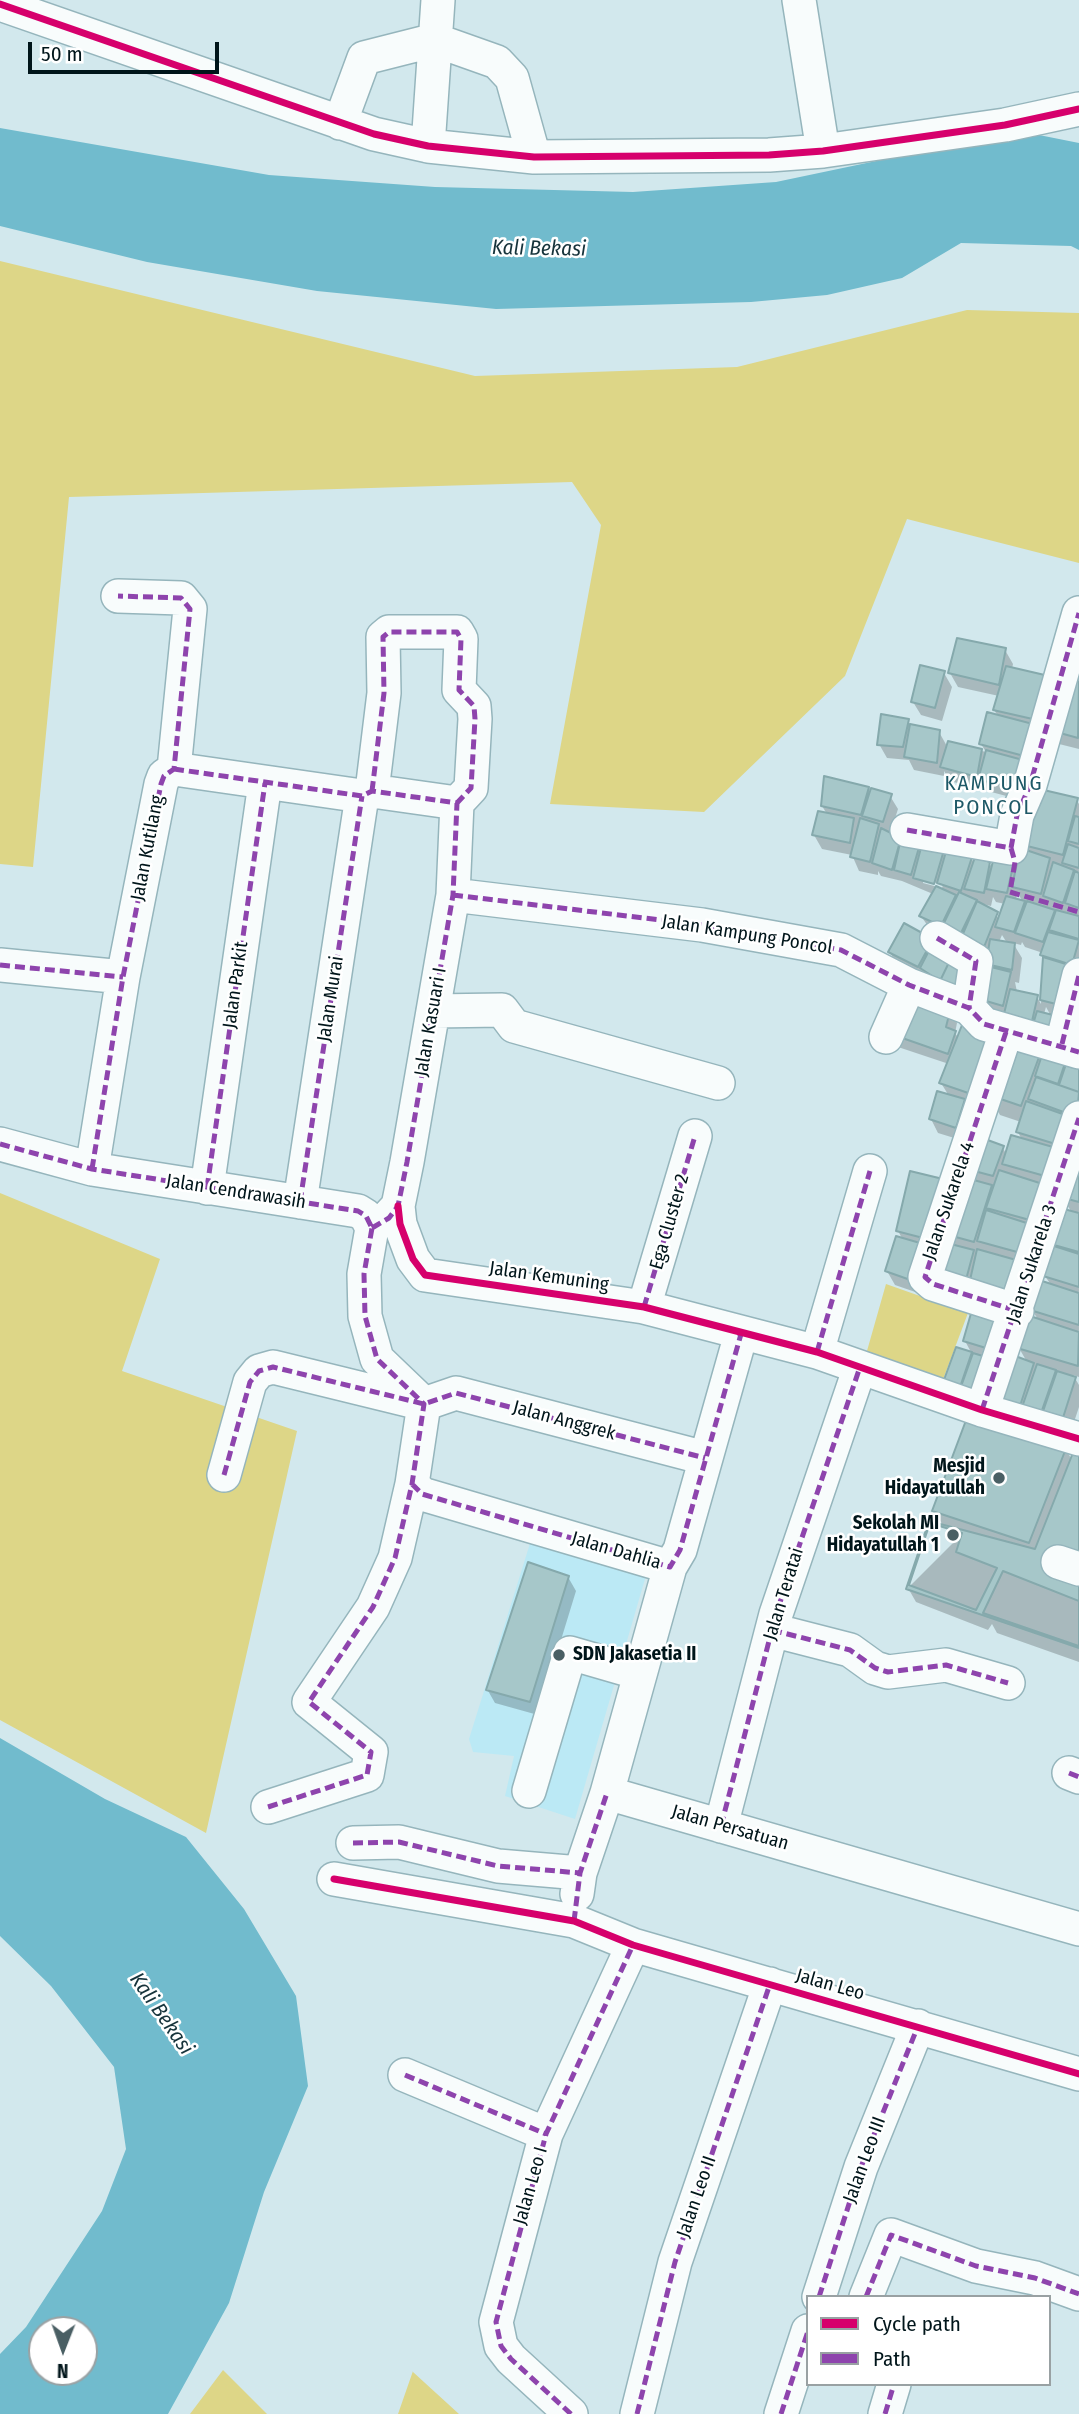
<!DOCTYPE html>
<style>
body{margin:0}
#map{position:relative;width:1079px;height:2414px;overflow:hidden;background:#d2e8ed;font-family:"Fira Sans Condensed",sans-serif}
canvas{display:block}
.legend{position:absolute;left:806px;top:2295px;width:245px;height:91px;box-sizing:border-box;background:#fff;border:2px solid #99a1a3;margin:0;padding:9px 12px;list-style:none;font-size:21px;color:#00151a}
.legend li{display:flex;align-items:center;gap:14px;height:35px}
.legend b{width:35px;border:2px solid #99a1a3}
.north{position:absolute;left:28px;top:2316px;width:70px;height:70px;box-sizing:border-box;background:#fff;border:2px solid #99a1a3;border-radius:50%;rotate:181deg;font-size:19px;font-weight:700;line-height:28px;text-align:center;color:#00151a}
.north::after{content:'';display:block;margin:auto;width:24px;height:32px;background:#4a5f64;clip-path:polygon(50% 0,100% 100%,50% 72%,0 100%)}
.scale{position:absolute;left:28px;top:42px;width:191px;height:32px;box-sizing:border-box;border:4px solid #00151a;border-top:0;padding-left:9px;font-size:21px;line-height:24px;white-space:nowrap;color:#00151a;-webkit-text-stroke:5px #fff;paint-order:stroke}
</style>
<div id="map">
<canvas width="1079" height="2414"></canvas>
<ul class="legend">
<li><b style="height:9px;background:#d6006c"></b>Cycle path</li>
<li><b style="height:9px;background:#8e44ad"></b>Path</li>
</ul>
<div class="north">N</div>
<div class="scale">50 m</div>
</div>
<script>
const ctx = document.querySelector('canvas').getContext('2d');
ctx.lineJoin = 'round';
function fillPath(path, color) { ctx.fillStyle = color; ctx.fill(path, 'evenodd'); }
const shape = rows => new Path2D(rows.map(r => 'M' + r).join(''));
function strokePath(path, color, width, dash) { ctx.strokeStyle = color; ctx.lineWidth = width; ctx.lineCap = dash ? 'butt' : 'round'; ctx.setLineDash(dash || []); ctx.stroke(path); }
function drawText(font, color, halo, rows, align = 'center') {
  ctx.font = font + ' "Fira Sans Condensed",sans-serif'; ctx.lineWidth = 5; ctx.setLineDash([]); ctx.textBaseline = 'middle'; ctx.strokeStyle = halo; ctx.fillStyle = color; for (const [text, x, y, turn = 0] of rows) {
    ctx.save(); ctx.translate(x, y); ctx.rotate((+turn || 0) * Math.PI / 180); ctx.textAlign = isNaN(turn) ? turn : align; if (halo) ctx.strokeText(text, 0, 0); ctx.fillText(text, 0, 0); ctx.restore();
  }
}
fillPath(shape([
 [532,1537,647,1572,575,1819,505,1796,514,1756,473,1752,469,1739]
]), '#bbe9f5');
fillPath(shape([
 [0,261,475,376,737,367,967,310,1079,313,1079,563,907,519,845,676,704,812,550,804,601,525,572,482,69,497,33,867,0,864],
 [0,1193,160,1259,122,1371,297,1431,206,1833,0,1720],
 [886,1284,968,1313,939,1390,863,1365],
 [223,2370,267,2414,190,2414],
 [413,2371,413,2372,459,2414,398,2414]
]), '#ddd687');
fillPath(shape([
 [0,128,269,175,435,187,633,192,776,182,919,152,1039,135,1079,143,1079,250,1071,246,961,243,902,278,827,295,751,302,496,309,317,291,147,262,0,226],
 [0,1738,105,1799,186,1837,244,1909,296,1996,308,2086,264,2192,229,2303,168,2414,0,2414,0,2354,26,2327,102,2211,126,2149,114,2067,51,1986,0,1936],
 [42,2330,84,2330,84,2372,42,2372]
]), '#71bbcd');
fillPath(shape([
 [1079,632,1079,749,1059,744,1051,730],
 [1005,650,1013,664,1012,669,1048,678,1025,801,950,781,944,771,944,776,914,770,909,760,887,758,879,744,908,721,911,726,939,732,948,748,950,743,986,752,981,744,998,716,994,710,999,696,958,687,950,673],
 [944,673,952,687,942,721,921,715,913,702],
 [868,788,871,794,890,796,898,809,890,834,942,852,946,857,971,858,975,864,989,863,993,869,1013,863,1017,872,1030,853,1025,844,1076,799,1079,804,1079,1057,986,1011,921,916,933,894,902,881,881,876,878,871,878,875,859,871,852,855,822,849,814,835,827,814,822,806],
 [923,879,943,885,942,888,923,883],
 [1017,892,1023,902,1016,900],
 [993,897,996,902,1005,904,1000,919,979,903,991,906],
 [1002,935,1007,943,999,942],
 [1022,942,1025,947,1043,953,1041,1004,1037,997,1017,992,1015,982,1019,983,1022,958,1013,943,1021,945],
 [1046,1007,1051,1016,1044,1014],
 [905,925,972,967,926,979,897,966,890,952],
 [949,1009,957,1023,955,1033,959,1039,1079,1063,1079,1127,1035,1268,924,1295,895,1285,887,1271,903,1240,898,1231,942,1181,1002,1147,1007,1155,1022,1140,1018,1132,1021,1122,1000,1115,989,1095,984,1109,965,1102,971,1114,964,1141,938,1133,931,1119,949,1096,941,1083,949,1064,895,1046,887,1032],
 [1079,1173,1079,1377,1073,1375,1079,1385,1079,1407,1069,1437,951,1401,957,1349,972,1354,965,1341,1027,1362,1019,1348,1039,1321,1032,1310,1051,1285,1045,1276,1072,1213,1062,1196],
 [1065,1448,1072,1460,1079,1448,1079,1662,997,1633,992,1624,988,1630,916,1602,908,1588,964,1532,942,1524,934,1510],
 [568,1577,576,1591,538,1715,495,1703,487,1689]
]), '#0003');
const building = shape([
 [957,638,1006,648,999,685,948,673,957,638],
 [920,665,945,671,935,708,911,702,920,665],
 [1006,666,1049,676,1037,720,993,710,1006,666],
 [1062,676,1079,682,1078,738,1049,730,1062,676],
 [987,712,1033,724,1024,756,979,744,987,712],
 [881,714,909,719,903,747,877,745,881,714],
 [910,724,940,730,937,763,904,757,910,724],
 [948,741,982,749,977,777,940,767,948,741],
 [986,750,1023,760,1018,788,978,780,986,750],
 [824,776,869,787,861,815,821,806,824,776],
 [871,788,892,794,883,822,862,816,871,788],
 [1035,788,1078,798,1063,855,1023,845,1035,788],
 [818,811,854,818,850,843,812,835,818,811],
 [1075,816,1079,817,1079,844,1068,841,1075,816],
 [860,818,879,824,870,862,850,857,860,818],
 [881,828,901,838,892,870,872,863,881,828],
 [901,838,920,844,911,875,894,870,901,838],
 [922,844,944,850,934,884,913,878,922,844],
 [1068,844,1079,848,1079,868,1062,863,1068,844],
 [947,848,972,857,961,891,937,883,947,848],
 [1020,848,1050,858,1041,894,1012,887,1020,848],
 [975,857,990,862,984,893,964,889,975,857],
 [994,857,1014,862,1007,893,986,889,994,857],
 [1053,862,1074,870,1063,903,1043,896,1053,862],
 [1075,871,1079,873,1079,908,1065,903,1075,871],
 [936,886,956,895,941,926,919,916,936,886],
 [959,892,977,900,960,935,942,927,959,892],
 [1006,896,1025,901,1014,932,995,927,1006,896],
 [977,901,998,912,984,947,962,936,977,901],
 [1027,901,1055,910,1043,942,1015,933,1027,901],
 [1056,910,1079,916,1079,939,1049,930,1056,910],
 [904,923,933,939,918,967,888,952,904,923],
 [1048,932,1079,940,1072,965,1040,955,1048,932],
 [935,939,954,952,940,981,920,968,935,939],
 [990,939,1015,943,1012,970,986,964,990,939],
 [954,952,973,966,960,993,940,981,954,952],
 [1043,957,1079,968,1068,1007,1040,1000,1043,957],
 [983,965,1011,972,1003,1006,976,998,983,965],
 [1010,989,1038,995,1030,1030,1002,1022,1010,989],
 [908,992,951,1007,946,1027,956,1031,948,1054,885,1032,908,992],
 [1037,1011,1069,1019,1063,1040,1031,1031,1037,1011],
 [964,1020,999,1036,977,1096,939,1083,964,1020],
 [1007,1038,1042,1049,1021,1106,986,1094,1007,1038],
 [1044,1049,1067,1057,1058,1084,1035,1076,1044,1049],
 [1068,1058,1079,1061,1079,1092,1059,1085,1068,1058],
 [1036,1077,1079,1092,1077,1117,1028,1099,1036,1077],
 [937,1091,965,1099,956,1128,929,1119,937,1091],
 [1026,1101,1071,1117,1062,1146,1016,1132,1026,1101],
 [974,1135,1004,1146,993,1176,963,1168,974,1135],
 [1011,1135,1060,1149,1052,1178,1002,1164,1011,1135],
 [1069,1168,1079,1171,1079,1202,1060,1197,1069,1168],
 [999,1170,1049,1186,1037,1222,986,1208,999,1170],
 [910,1171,943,1179,927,1239,896,1231,910,1171],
 [959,1176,992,1185,974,1242,941,1233,959,1176],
 [1064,1209,1079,1213,1079,1252,1054,1245,1064,1209],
 [986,1210,1036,1226,1028,1255,977,1241,986,1210],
 [896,1236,927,1245,916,1282,885,1271,896,1236],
 [939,1241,974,1250,964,1287,928,1276,939,1241],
 [1054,1246,1079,1254,1079,1287,1043,1276,1054,1246],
 [977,1249,1027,1263,1016,1302,968,1289,977,1249],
 [1039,1280,1079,1293,1079,1325,1030,1310,1039,1280],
 [974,1303,1011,1314,999,1352,963,1341,974,1303],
 [1027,1315,1079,1332,1078,1366,1017,1348,1027,1315],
 [956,1347,972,1352,958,1393,941,1388,956,1347],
 [973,1353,996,1360,982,1401,958,1395,973,1353],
 [1010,1354,1034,1363,1019,1409,993,1402,1010,1354],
 [1037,1364,1056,1370,1040,1416,1021,1410,1037,1364],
 [1057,1371,1076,1377,1061,1424,1041,1417,1057,1371],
 [968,1415,1067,1446,1029,1543,932,1511,968,1415],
 [1076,1445,1079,1446,1079,1648,906,1589,929,1521,1035,1549,1076,1445],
 [930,1523,962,1533,956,1552,997,1568,976,1610,909,1585,930,1523],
 [528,1562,569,1576,530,1702,486,1690,528,1562],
 [1003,1571,1079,1601,1079,1646,983,1613,1003,1571]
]);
fillPath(building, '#a6c7c9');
strokePath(building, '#85a9ac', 2);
const minor = shape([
 [799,0,823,151],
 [0,4,374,134,428,146,534,157,769,155,823,151,1005,125,1079,109],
 [340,123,364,58,435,40,497,62,512,78,534,157],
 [428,146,438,0],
 [174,769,362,796,372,791,457,803],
 [372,791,384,693,383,637,389,632,457,632,461,639,459,690,474,706,475,719,471,788,457,803],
 [907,830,1011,848,1017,815,1030,785,1079,613],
 [453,895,702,925,841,950,909,985,969,1008,984,1024,1079,1052],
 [937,938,976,961,969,1008],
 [0,965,123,977],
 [433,1011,502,1010,514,1026,718,1083],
 [1006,1032,925,1277,933,1284,1017,1311],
 [886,1037,909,985],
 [1062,1044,1079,975],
 [0,1144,92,1169,358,1211,366,1216,372,1228],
 [92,1169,123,977,161,784,164,776,174,769,190,609,181,598,118,596],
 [207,1188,265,783],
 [300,1202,362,796],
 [398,1206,400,1224,413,1259,425,1275,644,1307,817,1352,982,1410,1079,1439],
 [385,1220,398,1206,407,1162,453,895,457,803],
 [644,1307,695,1136],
 [817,1352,870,1171],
 [982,1410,1079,1118],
 [224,1475,250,1382,259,1371,273,1367,424,1404,456,1393,705,1458],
 [412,1484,422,1494,670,1567,680,1550,741,1334],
 [1058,1562,1079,1569],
 [670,1567,607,1793,1079,1929],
 [772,1630,850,1650,875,1668,888,1672,946,1665,1008,1683],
 [1069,1773,1079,1777],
 [529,1791,570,1653,639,1673],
 [268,1807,367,1775,371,1752,309,1702,373,1607,395,1558,412,1484,424,1404,377,1359,365,1316,364,1274,372,1228],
 [721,1826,776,1614,860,1367],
 [353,1843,399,1842,498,1866,580,1873],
 [334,1879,574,1921,633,1945,1079,2074],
 [577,1894,580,1873,607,1793],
 [405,2075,546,2134],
 [819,2297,861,2167,918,2026],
 [866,2297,891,2235,976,2266,1035,2278,1079,2294],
 [571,2414,511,2359,501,2346,496,2322,546,2134,633,1945],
 [637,2414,675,2262,770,1984],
 [781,2414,808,2331],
 [885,2414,894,2384]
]);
strokePath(minor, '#95b5bc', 36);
strokePath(minor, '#f8fcfc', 33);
strokePath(shape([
 [174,769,362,796,372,791,457,803],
 [372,791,384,693,383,637,389,632,457,632,461,639,459,690,474,706,475,719,471,788,457,803],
 [907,830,1011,848,1017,815,1030,785,1079,613],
 [1011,848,1015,862,1010,892,1079,912],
 [453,895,702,925,841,950,909,985,969,1008,984,1024,1079,1052],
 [937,938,976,961,969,1008],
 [0,965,123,977],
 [1006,1032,925,1277,933,1284,1017,1311],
 [1062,1044,1079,975],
 [0,1144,92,1169,358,1211,366,1216,372,1228],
 [92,1169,123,977,161,784,164,776,174,769,190,609,181,598,118,596],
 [207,1188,265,783],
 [300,1202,362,796],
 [372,1228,389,1218,398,1206,407,1162,453,895,457,803],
 [644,1307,695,1136],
 [817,1352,870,1171],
 [982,1410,1079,1118],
 [224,1475,250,1382,259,1371,273,1367,424,1404,456,1393,705,1458],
 [412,1484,422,1494,670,1567,680,1550,741,1334,734,1332],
 [772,1630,850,1650,875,1668,888,1672,946,1665,1008,1683],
 [1069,1773,1079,1777],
 [268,1807,367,1775,371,1752,309,1702,373,1607,395,1558,412,1484,424,1404,377,1359,365,1316,364,1274,372,1228],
 [721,1826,776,1614,860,1367],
 [353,1843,399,1842,498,1866,580,1873],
 [574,1921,580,1873,607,1793],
 [405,2075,546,2134],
 [819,2297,861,2167,918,2026],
 [866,2297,891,2235,976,2266,1035,2278,1079,2294],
 [571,2414,511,2359,501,2346,496,2322,546,2134,633,1945],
 [637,2414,675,2262,770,1984],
 [781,2414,808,2331],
 [885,2414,894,2384]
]), '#8e44ad', 5, [10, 5]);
strokePath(shape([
 [0,4,374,134,428,146,534,157,769,155,823,151,1005,125,1079,109],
 [398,1206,400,1224,413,1259,425,1275,644,1307,817,1352,982,1410,1079,1439],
 [334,1879,574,1921,633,1945,1079,2074]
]), '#d6006c', 7);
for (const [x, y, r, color] of [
 [999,1478,7,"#4a5f64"],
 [953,1535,7,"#4a5f64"],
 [559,1655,7,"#4a5f64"]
]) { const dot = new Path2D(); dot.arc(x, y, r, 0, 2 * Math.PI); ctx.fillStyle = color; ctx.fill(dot); strokePath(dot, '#fff', 2.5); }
drawText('19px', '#00151a', '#fff', [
 ["Jalan Kutilang",148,848,-79],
 ["Jalan Kampung Poncol",747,935,9],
 ["Jalan Parkit",236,985,-82],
 ["Jalan Murai",331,999,-81],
 ["Jalan Kasuari I",431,1022,-80],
 ["Jalan Cendrawasih",236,1192,9],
 ["Jalan Sukarela 4",949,1201,-71],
 ["Ega Cluster 2",670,1222,-74],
 ["Jalan Sukarela 3",1032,1264,-72],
 ["Jalan Kemuning",549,1277,8],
 ["Jalan Anggrek",564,1421,15],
 ["Jalan Dahlia",616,1551,16],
 ["Jalan Teratai",784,1594,-73],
 ["Jalan Persatuan",730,1828,16],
 ["Jalan Leo",830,1985,16],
 ["Jalan Leo III",865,2160,-70],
 ["Jalan Leo I",531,2186,-74],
 ["Jalan Leo II",697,2197,-71]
]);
drawText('bold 19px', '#00151a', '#fff', [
 ["Mesjid",985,1467],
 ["Hidayatullah",985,1489],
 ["Sekolah MI",939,1524],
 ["Hidayatullah 1",939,1546],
 ["SDN Jakasetia II",573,1655,"left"]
], 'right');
drawText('italic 21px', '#16333b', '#fff', [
 ["Kali Bekasi",539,249,1],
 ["Kali Bekasi",161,2014,55]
]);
ctx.letterSpacing = '2px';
drawText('21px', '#1e5967', '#fff', [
 ["KAMPUNG",994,784],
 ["PONCOL",994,808]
]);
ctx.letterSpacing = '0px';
</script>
